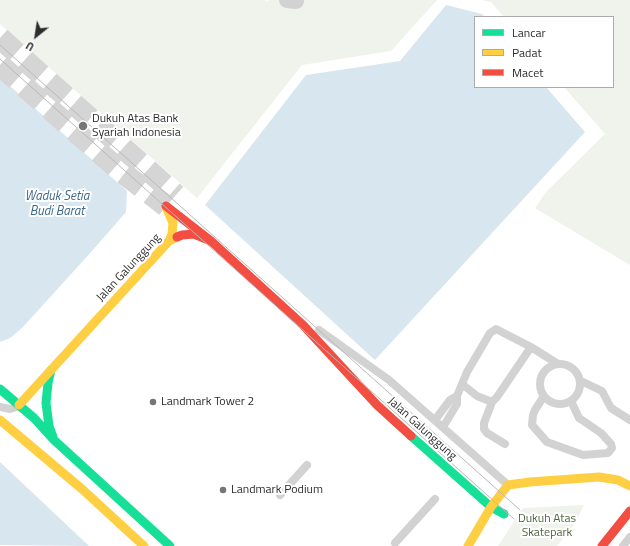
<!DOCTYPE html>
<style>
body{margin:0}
#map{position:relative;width:630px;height:546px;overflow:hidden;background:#fff;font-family:"Titillium Web",sans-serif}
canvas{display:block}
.legend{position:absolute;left:474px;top:16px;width:140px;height:72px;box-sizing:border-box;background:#fff;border:1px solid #ababab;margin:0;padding:5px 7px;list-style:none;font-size:12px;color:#2d2d2d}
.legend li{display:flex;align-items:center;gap:8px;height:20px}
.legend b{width:20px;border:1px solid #ababab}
.north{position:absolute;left:16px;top:16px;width:40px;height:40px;-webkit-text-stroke:3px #fff;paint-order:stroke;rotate:210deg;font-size:11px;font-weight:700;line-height:16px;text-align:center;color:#2d2d2d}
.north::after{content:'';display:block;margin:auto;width:14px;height:18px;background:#2d2d2d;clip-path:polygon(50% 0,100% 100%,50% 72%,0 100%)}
</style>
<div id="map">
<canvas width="630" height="546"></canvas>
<ul class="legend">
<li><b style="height:5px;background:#16e098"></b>Lancar</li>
<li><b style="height:5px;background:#ffcf43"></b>Padat</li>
<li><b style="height:5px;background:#f24e42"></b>Macet</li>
</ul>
<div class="north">U</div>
</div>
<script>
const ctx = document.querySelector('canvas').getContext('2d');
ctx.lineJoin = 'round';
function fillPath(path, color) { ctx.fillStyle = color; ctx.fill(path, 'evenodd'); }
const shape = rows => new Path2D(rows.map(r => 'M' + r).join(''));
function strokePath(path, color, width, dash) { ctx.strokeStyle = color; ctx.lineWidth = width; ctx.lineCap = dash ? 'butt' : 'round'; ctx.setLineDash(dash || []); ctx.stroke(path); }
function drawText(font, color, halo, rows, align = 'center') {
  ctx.font = font + ' "Titillium Web",sans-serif'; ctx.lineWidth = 4; ctx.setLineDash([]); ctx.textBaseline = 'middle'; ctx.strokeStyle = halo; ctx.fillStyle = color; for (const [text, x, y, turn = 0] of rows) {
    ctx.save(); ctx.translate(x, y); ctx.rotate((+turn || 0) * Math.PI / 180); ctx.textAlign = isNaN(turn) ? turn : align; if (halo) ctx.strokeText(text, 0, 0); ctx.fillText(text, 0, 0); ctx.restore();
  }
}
fillPath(shape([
 [0,0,265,0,266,1,270,0,437,0,391,51,302,65,197,198,0,24],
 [482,0,630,0,630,265,535,208,546,192,605,134,564,87,613,87,613,17,504,17,491,2],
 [584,505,574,525,557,546,498,546,523,508]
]), '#eff3eb');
fillPath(shape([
 [446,5,482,14,485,17,475,17,475,87,546,87,585,132,375,360,205,205,306,75,400,61],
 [0,77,127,191,126,212,92,251,22,328,10,338,0,342],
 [0,462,89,546,0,545]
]), '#d8e6f0');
strokePath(shape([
 [0,38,176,195],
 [0,65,118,169,166,206]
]), '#d5d5d5', 22, [22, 11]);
strokePath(shape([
 [319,330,389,380,508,485],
 '540 384a20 20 0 1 1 40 0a20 20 0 1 1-40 0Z',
 [581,381,602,391,611,408,630,420],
 [462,384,477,396,492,402],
 [544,396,535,410,533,415,532,425,547,442,583,455,608,453,612,448,611,444,601,433,579,418,571,401],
 [0,407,10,409,17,407],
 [435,420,450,400,457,396],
 [443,427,457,404,457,396,467,372,490,333,496,329,531,347,558,364],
 [505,444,487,433,484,429,484,423,492,402,497,397,531,347],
 [280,495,307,465],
 [395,543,435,499],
 [623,546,630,537]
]), '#d2d2d2', 8);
strokePath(shape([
 [287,0,296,1]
]), '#d2d2d2', 16);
strokePath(shape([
 [51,370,48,383,46,403,49,426,53,437],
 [0,389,34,418,54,440,170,546],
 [411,436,491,507,504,514]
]), '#16e098', 9);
strokePath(shape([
 [166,207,173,223,172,234,169,241],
 [19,405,169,241,177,237],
 [0,420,82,489,144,546],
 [468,546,491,507,508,485,530,482,599,477,618,480,630,486]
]), '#ffcf43', 9);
strokePath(shape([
 [166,206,211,241],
 [177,237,182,235,194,234,211,241,303,325,377,405,411,436],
 [602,546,630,511]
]), '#f24e42', 9);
strokePath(shape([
 [0,45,520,510],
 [0,59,514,519]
]), '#b9b9b9', 1);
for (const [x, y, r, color] of [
 [83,126,5,"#767676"],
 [153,402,4,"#767676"],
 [223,490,4,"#767676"]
]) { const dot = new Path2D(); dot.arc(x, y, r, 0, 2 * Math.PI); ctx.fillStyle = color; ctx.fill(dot); strokePath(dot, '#fff', 1.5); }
drawText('12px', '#2d2d2d', '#fff', [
 ["Dukuh Atas Bank",92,119],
 ["Syariah Indonesia",92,133],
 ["Landmark Tower 2",161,402],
 ["Landmark Podium",231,490]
], 'left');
drawText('12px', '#2d2d2d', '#fff', [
 ["Jalan Galunggung",129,268,-47],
 ["Jalan Galunggung",422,429,42]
]);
drawText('12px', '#4e663d', '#fff', [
 ["Dukuh Atas",547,519],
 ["Skatepark",547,533]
]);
drawText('italic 13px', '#3f6a8b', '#fff', [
 ["Waduk Setia",57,197],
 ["Budi Barat",57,212]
]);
</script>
